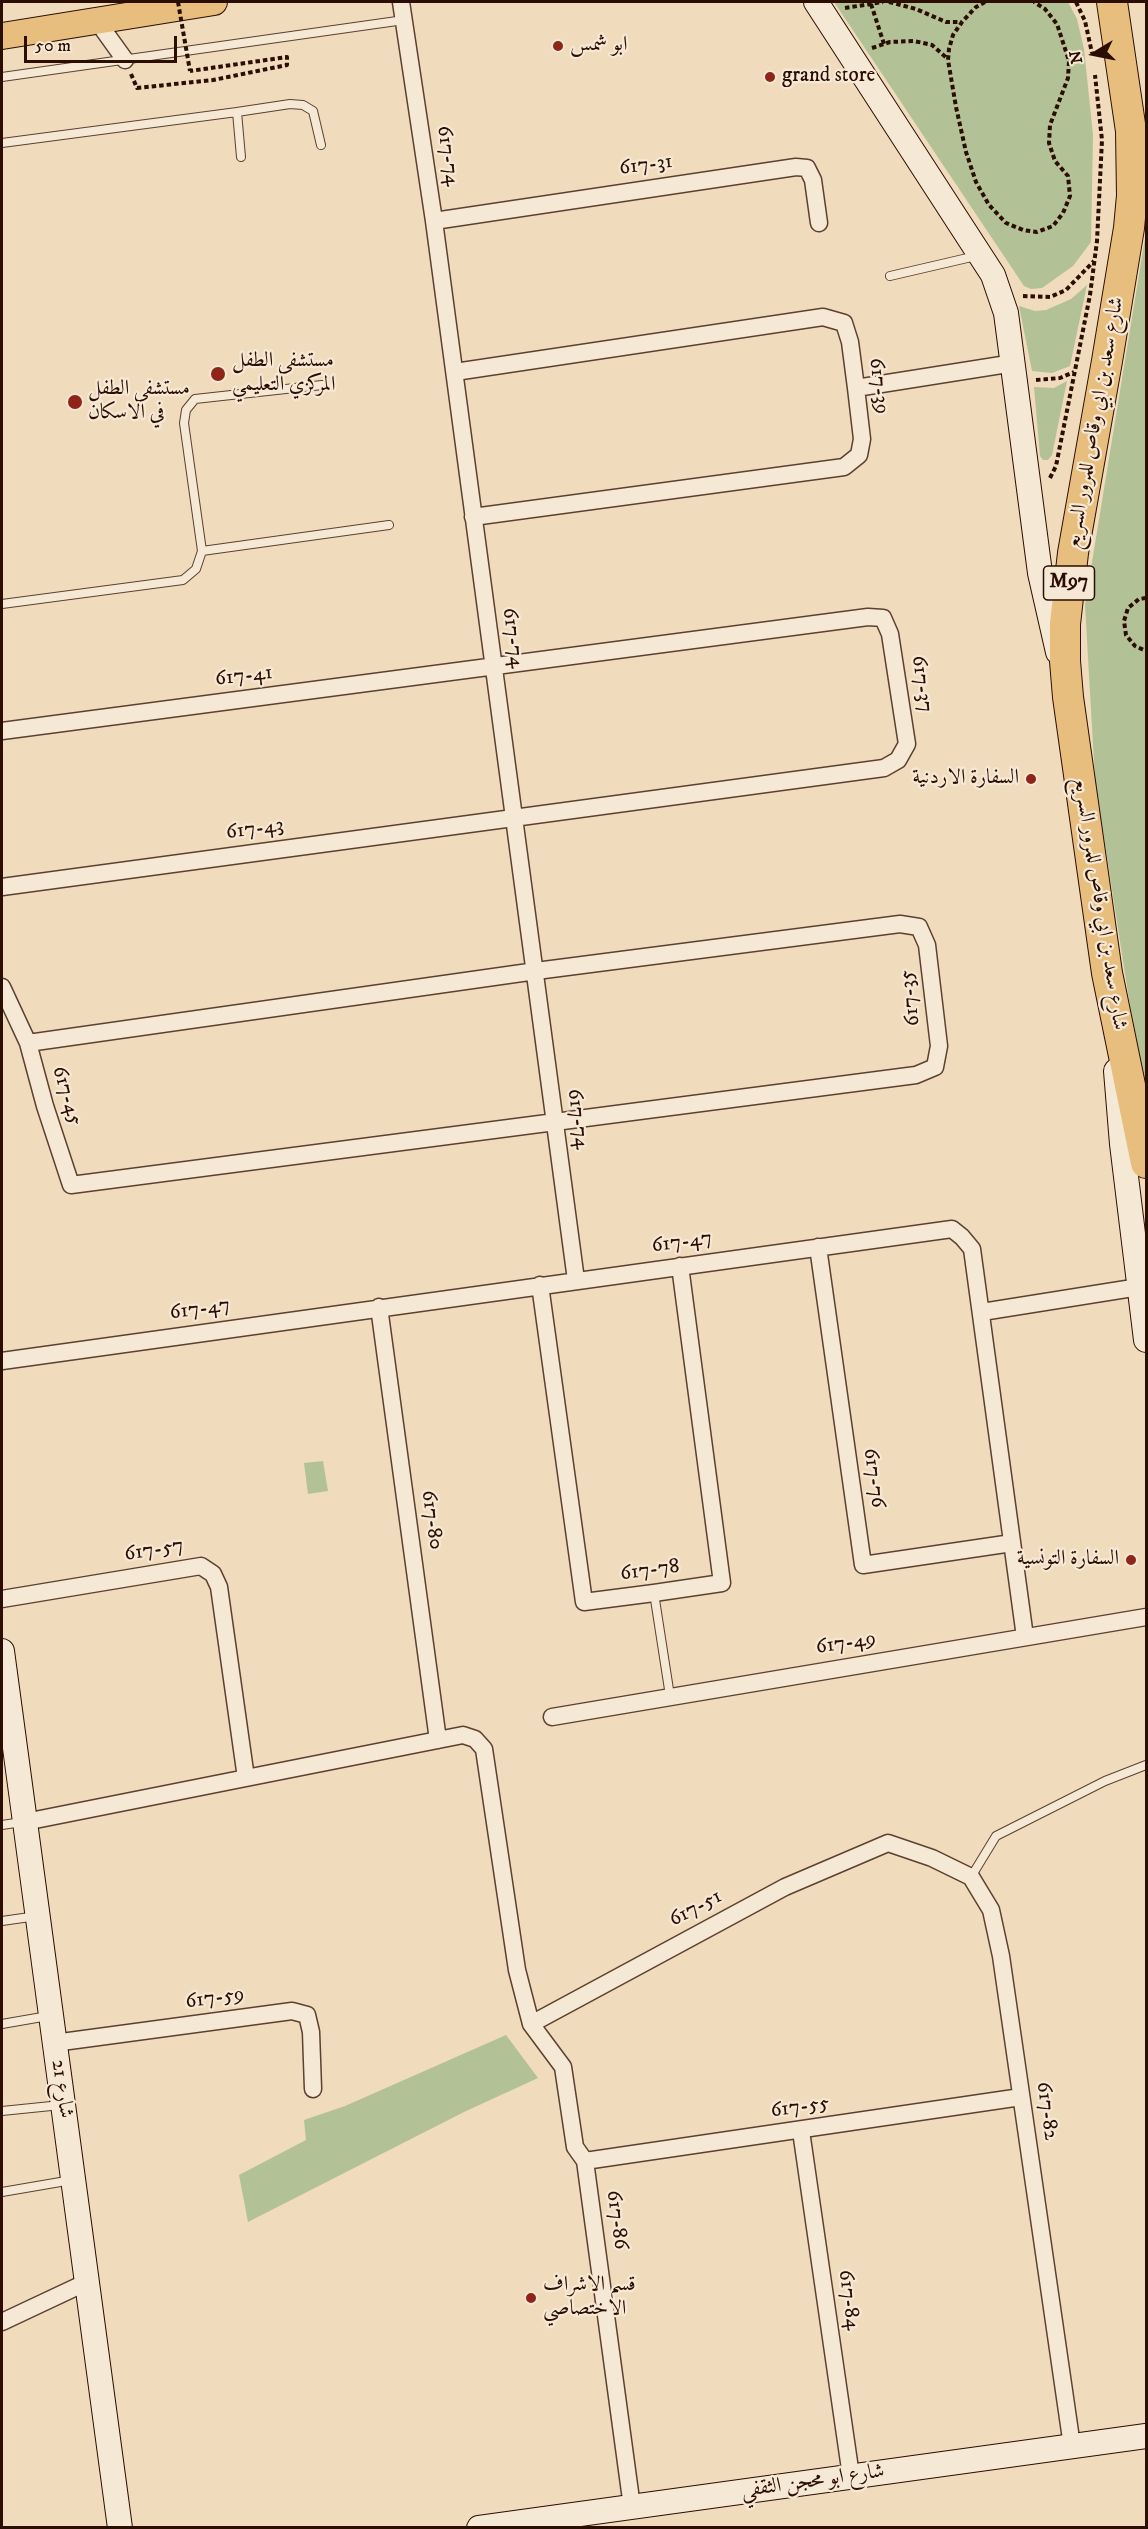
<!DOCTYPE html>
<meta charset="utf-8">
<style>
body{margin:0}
#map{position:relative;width:1148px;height:2529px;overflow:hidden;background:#f0dbbd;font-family:"IM FELL DW Pica",serif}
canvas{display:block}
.frame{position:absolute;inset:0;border:3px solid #2b0d01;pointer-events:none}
.north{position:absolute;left:1064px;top:24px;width:60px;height:60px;-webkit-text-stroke:4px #f5e8d4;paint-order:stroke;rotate:260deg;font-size:16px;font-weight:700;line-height:24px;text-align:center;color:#2b0d01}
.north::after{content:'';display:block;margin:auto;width:21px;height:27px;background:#2b0d01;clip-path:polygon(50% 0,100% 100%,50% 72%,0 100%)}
.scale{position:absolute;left:24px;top:36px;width:153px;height:27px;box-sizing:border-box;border:3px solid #2b0d01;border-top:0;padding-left:8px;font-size:18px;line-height:21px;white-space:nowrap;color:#2b0d01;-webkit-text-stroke:4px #f5e8d4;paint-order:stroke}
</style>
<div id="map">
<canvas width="1148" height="2529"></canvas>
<div class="frame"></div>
<div class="north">N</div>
<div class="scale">50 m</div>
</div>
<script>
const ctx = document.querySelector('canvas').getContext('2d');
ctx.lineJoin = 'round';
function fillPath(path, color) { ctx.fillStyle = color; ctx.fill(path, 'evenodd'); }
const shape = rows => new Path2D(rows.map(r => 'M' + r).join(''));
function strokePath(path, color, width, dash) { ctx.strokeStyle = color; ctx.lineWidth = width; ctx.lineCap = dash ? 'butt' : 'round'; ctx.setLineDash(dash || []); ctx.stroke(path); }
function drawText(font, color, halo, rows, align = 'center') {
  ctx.font = font + ' "IM FELL DW Pica",Amiri,serif'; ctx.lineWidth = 4.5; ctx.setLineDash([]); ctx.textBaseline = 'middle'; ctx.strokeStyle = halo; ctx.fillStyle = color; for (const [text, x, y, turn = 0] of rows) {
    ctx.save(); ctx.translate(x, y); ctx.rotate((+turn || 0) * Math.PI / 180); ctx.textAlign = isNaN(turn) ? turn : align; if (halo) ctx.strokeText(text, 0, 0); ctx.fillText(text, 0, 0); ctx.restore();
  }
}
fillPath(shape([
 [834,2,1068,2,1077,19,1084,49,1093,135,1091,242,1073,266,1042,288,1031,289,1024,286],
 [1146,232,1146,1087,1130,1006,1095,780,1085,605],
 [1087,285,1070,366,1052,373,1032,371,1019,306,1035,311,1046,310,1071,299],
 [1067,381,1052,455,1048,460,1043,460,1040,456,1034,387,1054,388],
 [323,1461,328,1491,308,1494,304,1463],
 [506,2035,538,2078,464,2112,248,2222,239,2175,306,2140,304,2120,345,2106]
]), '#b3c196');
const lane = shape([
 [2,77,404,20],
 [237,112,290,104,303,105,313,111,321,145],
 [2,143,237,112,241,157],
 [890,276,976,256],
 [202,551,389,525],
 [2,604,183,580,196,569,202,551,184,423,186,410,195,399,322,385],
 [654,1593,670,1696],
 [2,1825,22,1822],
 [971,1877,996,1836,1105,1781,1146,1765],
 [2,1921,37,1916],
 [2,2024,48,2016],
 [2,2111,61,2105],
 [2,2192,72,2180]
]);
const street = shape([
 [401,2,434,221,576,1280],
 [97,21,125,60],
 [434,221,796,167,807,168,813,180,819,223],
 [455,372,823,317,844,323,850,342,856,388,862,439,859,455,844,467,473,517],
 [856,388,1014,363],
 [2,731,868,617,883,618,890,634,907,744,898,760,884,768,2,887],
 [900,924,919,927,927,945,939,1046,935,1067,916,1075,71,1185,45,1106,28,1043,536,971,900,924],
 [2,987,28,1043],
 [818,1247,863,1565,1012,1543],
 [540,1285,584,1602,654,1593,722,1583,680,1266],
 [379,1307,438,1740],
 [982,1312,1139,1287],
 [2,1361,952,1229,962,1237,972,1249,1025,1637],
 [2,1599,201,1566,213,1574,219,1587,246,1778,25,1822],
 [552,1717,1146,1617],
 [246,1778,463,1735,475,1739,484,1749,517,1970,531,2024,563,2067,575,2147,585,2161,632,2507],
 [531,2024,785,1887,888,1843,932,1858,971,1877,991,1910,1001,1956,1072,2446],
 [54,2043,292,2011,307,2015,311,2032,313,2089],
 [801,2131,851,2476],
 [585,2161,1021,2097],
 [2,2322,87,2282]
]);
const secondary = shape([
 [816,2,993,275,1006,313,1040,573,1058,652],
 [1116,1071,1122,1144,1146,1340],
 [2,1651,120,2528],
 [479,2528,1146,2436]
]);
const primary = shape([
 [2,36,214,2]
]);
const highway = shape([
 [1112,2,1131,131,1132,196,1129,228,1107,361,1073,553,1065,624,1065,661,1068,697,1107,973,1146,1163]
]);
strokePath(lane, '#5c4030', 10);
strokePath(street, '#5c4030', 19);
strokePath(secondary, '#2b0d01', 26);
strokePath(primary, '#2b0d01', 28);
strokePath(highway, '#2b0d01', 32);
strokePath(shape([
 [889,2,916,9,946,22,961,22],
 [985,2,976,7,962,22,953,35,949,49,948,60,956,107,966,152,976,182,989,205,1006,223,1023,230,1037,232,1053,226,1063,213,1070,196,1068,176,1055,161,1049,143,1050,125,1068,78,1069,61,1057,24,1045,9,1034,2],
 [1076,2,1085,21,1092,53],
 [871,4,884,44],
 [845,8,883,2],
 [872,48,890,42,914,41,932,45,948,59],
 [131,74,137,88,213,80,287,65,287,57,190,71],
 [1023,296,1050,297,1066,290,1094,261],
 [1036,380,1060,378,1074,372],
 [1050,478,1056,466,1090,295,1097,241,1102,140,1095,75],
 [1146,598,1139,599,1128,608,1124,621,1126,635,1135,646,1146,651]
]), '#2b0d01', 4, [4.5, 3]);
strokePath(lane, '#f5e8d4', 8);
strokePath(street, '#f5e8d4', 16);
strokePath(secondary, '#f5e8d4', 24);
strokePath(primary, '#e8be7e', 26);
strokePath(highway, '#e8be7e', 30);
strokePath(shape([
 [178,2,190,71]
]), '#2b0d01', 4, [4.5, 3]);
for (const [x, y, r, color] of [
 [558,46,6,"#8f2418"],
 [770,77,6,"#8f2418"],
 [218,374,8,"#8f2418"],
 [75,402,8,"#8f2418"],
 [1031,779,6,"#8f2418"],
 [1131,1560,6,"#8f2418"],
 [531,2298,6,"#8f2418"]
]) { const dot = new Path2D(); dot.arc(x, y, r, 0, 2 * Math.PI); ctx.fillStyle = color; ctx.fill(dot); strokePath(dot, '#f5e8d4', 2); }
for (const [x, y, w] of [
 [1069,583,51]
]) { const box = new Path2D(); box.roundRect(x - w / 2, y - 17, w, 34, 4.5); ctx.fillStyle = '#f5e8d4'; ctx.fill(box); strokePath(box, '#2b0d01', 1.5); }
drawText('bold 20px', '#2b0d01', null, [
 ["M97",1069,583]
]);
drawText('21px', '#2b0d01', '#f5e8d4', [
 ["ابو شمس",570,46],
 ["grand store",782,77],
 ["مستشفى الطفل",232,362],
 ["المركزي التعليمي",232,386],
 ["مستشفى الطفل",88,390],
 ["في الاسكان",88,414],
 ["السفارة الاردنية",1019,779,"right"],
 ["السفارة التونسية",1119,1560,"right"],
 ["قسم الاشراف",543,2286],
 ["الاختصاصي",543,2310]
], 'left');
drawText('21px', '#2b0d01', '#f5e8d4', [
 ["617-74",447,156,81],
 ["617-31",646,166,-8],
 ["617-39",878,386,83],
 ["شارع سعد بن ابي وقاص للمرور السريع",1096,423,-80],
 ["617-74",512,638,82],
 ["617-41",244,677,-7],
 ["617-37",921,684,82],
 ["617-43",255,830,-8],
 ["شارع سعد بن ابي وقاص للمرور السريع",1099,904,81],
 ["617-35",911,998,-97],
 ["617-45",66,1096,73],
 ["617-74",577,1119,82],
 ["617-47",682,1243,-8],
 ["617-47",200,1310,-8],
 ["617-76",873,1478,82],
 ["617-80",431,1520,82],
 ["617-57",154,1551,-9],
 ["617-78",650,1571,-8],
 ["617-49",846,1644,-9],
 ["617-51",696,1909,-28],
 ["617-59",215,1999,-8],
 ["شارع 21",61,2089,82],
 ["617-55",800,2108,-8],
 ["617-82",1046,2111,82],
 ["617-86",616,2220,82],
 ["617-84",848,2300,82],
 ["شارع ابو محجن الثقفي",813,2482,-8]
]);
</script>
